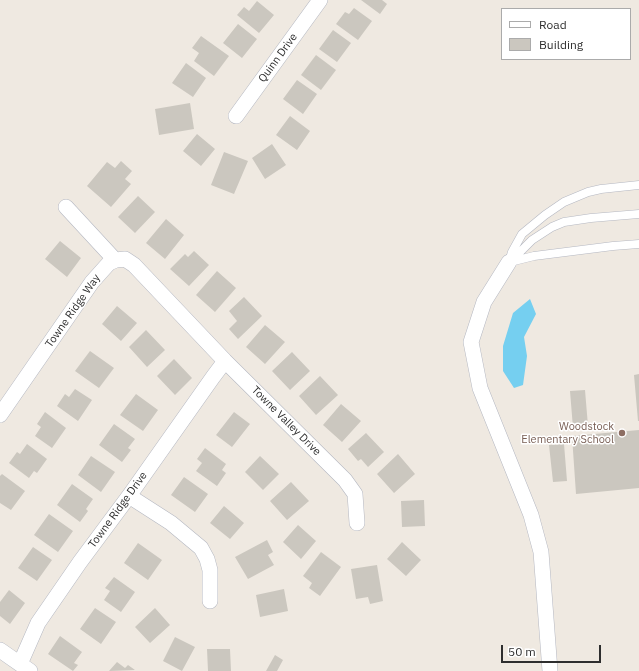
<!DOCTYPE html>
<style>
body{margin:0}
#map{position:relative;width:639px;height:671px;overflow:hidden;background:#efe9e1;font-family:"IBM Plex Sans",sans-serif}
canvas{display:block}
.legend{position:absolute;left:501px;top:8px;width:130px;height:52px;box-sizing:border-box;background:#fff;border:1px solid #ababab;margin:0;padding:5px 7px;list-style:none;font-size:12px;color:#2e2e2e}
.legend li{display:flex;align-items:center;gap:8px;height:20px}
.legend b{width:20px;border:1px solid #ababab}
.scale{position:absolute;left:501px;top:645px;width:100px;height:18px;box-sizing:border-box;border:2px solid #2e2e2e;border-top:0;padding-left:5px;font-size:12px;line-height:14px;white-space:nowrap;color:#2e2e2e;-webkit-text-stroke:3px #fff;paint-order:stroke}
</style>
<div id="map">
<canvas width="639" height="671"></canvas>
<ul class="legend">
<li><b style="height:5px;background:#fff"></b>Road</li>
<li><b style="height:11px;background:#cbc7bf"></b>Building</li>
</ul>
<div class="scale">50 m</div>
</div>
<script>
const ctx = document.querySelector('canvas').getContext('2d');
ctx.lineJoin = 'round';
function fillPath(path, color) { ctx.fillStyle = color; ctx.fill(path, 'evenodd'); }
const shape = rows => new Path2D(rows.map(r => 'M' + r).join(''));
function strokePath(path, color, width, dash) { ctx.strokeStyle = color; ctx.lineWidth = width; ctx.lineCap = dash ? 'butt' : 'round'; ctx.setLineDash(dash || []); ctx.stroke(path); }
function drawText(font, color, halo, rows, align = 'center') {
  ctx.font = font + ' "IBM Plex Sans",sans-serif'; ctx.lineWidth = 3; ctx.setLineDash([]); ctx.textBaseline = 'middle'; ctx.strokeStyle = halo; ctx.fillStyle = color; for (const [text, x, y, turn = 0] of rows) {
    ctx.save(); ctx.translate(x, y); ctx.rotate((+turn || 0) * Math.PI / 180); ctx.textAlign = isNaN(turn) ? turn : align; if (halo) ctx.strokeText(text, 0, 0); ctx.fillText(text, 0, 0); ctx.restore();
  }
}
fillPath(shape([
 [530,299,536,314,524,337,527,356,523,385,514,388,503,371,503,346,513,313]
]), '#75cff0');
fillPath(shape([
 [361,0,382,0,387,4,380,14],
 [257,1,274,15,259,33,237,15,244,7,249,11],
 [354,8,372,21,358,40,336,24,345,12,349,14],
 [238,24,257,39,242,58,223,43],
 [333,30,351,43,337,62,319,49],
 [201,36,229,56,214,76,194,61,199,53,192,48],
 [316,55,336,70,321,90,301,75],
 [186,63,206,78,193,97,172,83],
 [297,80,317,94,303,114,283,99],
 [190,103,194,129,159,135,155,109],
 [290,116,310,131,297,150,276,135],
 [197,134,215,149,201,166,183,151],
 [272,144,286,165,265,179,252,158],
 [224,152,248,161,234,194,211,185],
 [121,161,132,171,125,179,131,184,111,207,87,186,107,162,115,168],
 [138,196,155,212,135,233,118,217],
 [166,219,184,235,165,259,146,243],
 [60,241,81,258,67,277,45,259],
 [194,251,209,265,189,286,170,269,185,254,188,257],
 [217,271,236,288,215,312,196,295],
 [244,297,262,316,238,339,229,329,237,321,229,311],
 [117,306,137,323,121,341,102,324],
 [265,325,285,342,265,364,246,347],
 [146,330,165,350,147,367,129,347],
 [90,351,114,368,99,388,75,371],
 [292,352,310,371,290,390,272,371],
 [174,359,192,378,175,395,157,376],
 [639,374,639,421,638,421,634,375],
 [320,376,338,395,316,415,299,396],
 [75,389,92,400,78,421,57,406,65,394,69,397],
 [585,390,588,426,573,428,570,391],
 [136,394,158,410,143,431,120,415],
 [341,404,361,421,342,442,323,425],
 [45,412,66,428,52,448,35,436,41,427,37,424],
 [234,412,250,424,232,447,216,435],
 [114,424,135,439,128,448,131,450,122,462,99,445],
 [639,430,639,488,576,494,572,436],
 [366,433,384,452,368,467,361,459,358,461,348,449],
 [27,444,47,459,37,473,34,471,29,478,9,463,17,452,20,454],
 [564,444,567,481,553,482,549,445],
 [205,448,226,464,222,470,226,473,217,486,196,471,202,463,197,459],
 [398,454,415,474,394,493,377,474],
 [91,456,115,472,101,492,78,475],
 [260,456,279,474,263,490,245,472],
 [2,474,25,491,11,510,0,503,0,476],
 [184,477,208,494,195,512,171,495],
 [291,482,309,501,287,520,270,501],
 [72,484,93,499,86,509,88,511,80,522,57,505],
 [424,500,425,526,402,527,401,501],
 [224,506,244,523,230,539,210,523],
 [49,514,73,531,58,552,34,535],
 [298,525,316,541,301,559,283,542],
 [267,540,273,552,268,555,274,565,248,579,235,557],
 [402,542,421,560,406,576,387,559],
 [138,543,162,560,148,580,124,563],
 [33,547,52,560,37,581,18,568],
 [321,552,341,567,320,596,309,588,312,583,303,576],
 [377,565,383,601,370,604,368,597,356,599,351,569],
 [114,577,135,592,121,612,104,600,110,591,105,588],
 [284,589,288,611,260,617,256,595],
 [9,590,25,603,10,624,0,616,0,602],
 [95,608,116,622,101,644,80,629],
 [155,608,170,625,150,643,135,627],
 [60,636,82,652,74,663,78,665,73,671,48,654],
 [175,637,195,647,182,671,163,661],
 [207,649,230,649,231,671,208,671],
 [275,655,283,660,277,671,266,671],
 [117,662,125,668,128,665,135,670,109,671]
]), '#cbc7bf');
const lane = shape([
 [509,262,512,252,522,234,545,215,564,202,588,192,601,189,639,185],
 [510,262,532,240,552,227,564,222,591,218,639,214],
 [510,262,534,256,613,246,639,244]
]);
const street = shape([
 [236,116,320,0],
 [66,207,115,260],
 [509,262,484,302,471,342,480,388,531,515,541,552,550,671],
 [0,415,92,282,109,263,116,260,125,259,134,265,225,361,345,480,355,494,357,523],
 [129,496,171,523,201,548,207,559,210,570,210,601],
 [0,650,30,671],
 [20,664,38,623,80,562,129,496,213,377,225,361]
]);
strokePath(lane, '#b4b7c1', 9);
strokePath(street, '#b4b7c1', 16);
strokePath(lane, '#fff', 8);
strokePath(street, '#fff', 15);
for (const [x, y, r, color] of [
 [622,433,4,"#8d6e63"]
]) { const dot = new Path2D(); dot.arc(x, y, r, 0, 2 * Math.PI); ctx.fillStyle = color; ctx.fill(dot); strokePath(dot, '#fff', 1.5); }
drawText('11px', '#2e2e2e', '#fff', [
 ["Quinn Drive",278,58,-54],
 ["Towne Ridge Way",73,311,-55],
 ["Towne Valley Drive",286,421,45],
 ["Towne Ridge Drive",118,510,-54]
]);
drawText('11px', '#785e54', '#fff', [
 ["Woodstock",614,427],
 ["Elementary School",614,440]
], 'right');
</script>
